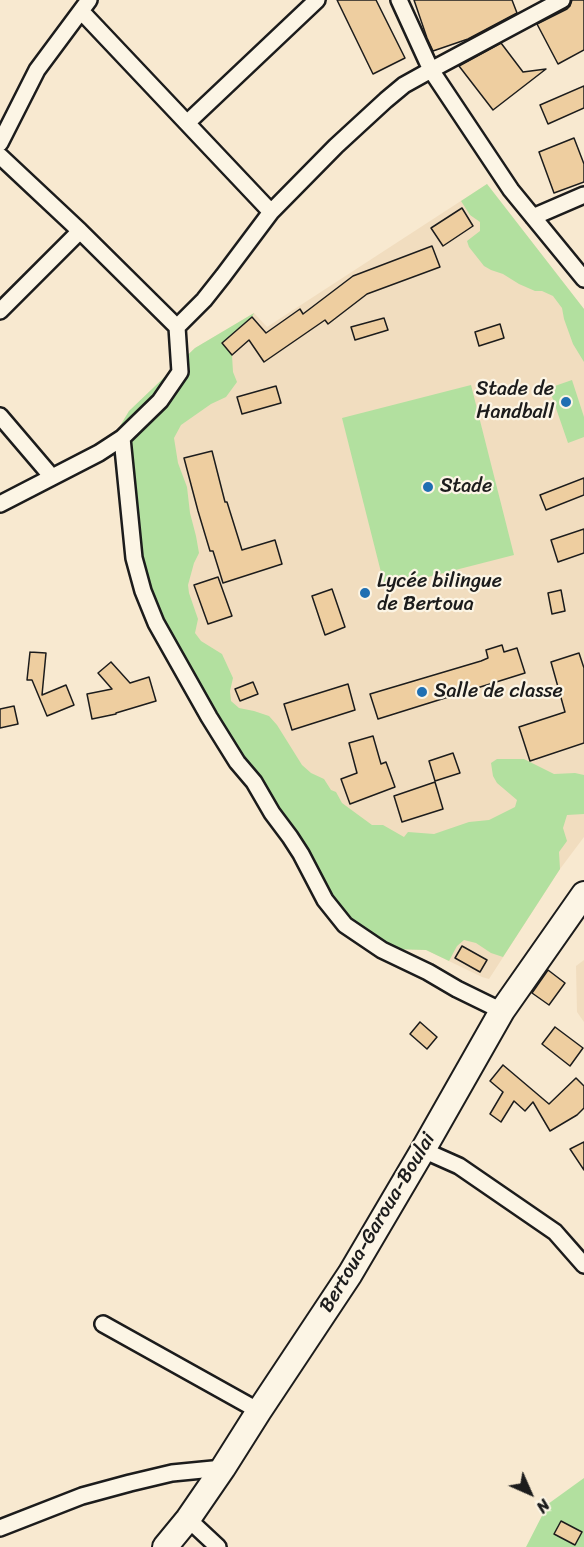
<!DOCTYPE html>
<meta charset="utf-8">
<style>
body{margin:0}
#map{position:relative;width:584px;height:1547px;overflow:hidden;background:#f8e9d0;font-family:Sriracha,sans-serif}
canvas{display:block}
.north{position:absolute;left:500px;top:1463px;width:60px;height:60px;-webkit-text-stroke:4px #fcf5e5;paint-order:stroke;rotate:135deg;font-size:16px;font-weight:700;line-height:24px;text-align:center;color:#1c1c1c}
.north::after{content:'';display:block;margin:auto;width:21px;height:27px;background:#1c1c1c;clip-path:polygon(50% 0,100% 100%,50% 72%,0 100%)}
</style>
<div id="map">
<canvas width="584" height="1547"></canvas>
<div class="north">N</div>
</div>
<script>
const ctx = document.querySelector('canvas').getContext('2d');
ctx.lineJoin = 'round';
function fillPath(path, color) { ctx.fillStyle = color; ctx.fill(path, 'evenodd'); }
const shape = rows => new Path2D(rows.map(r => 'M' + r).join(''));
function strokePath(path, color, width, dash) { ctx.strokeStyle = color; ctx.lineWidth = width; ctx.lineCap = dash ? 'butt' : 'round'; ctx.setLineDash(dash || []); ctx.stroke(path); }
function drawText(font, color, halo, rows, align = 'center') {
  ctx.font = font + ' Sriracha,sans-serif'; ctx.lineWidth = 4.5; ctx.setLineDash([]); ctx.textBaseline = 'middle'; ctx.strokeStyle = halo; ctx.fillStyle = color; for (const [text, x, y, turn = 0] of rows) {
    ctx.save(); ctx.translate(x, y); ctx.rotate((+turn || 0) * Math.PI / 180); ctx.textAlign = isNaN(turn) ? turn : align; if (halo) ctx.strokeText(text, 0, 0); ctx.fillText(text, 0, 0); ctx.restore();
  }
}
fillPath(shape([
 [487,184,584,309,584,837,560,869,489,979,482,977,426,950,390,949,227,741,126,457,120,426,129,411,195,348,254,313,267,327],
 [584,960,584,1022,577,1012,576,966]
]), '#f1ddbf');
fillPath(shape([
 [487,184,584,309,584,362,573,344,564,319,562,308,553,296,542,291,535,291,519,284,503,274,491,270,484,266,469,247,467,241,480,231,480,222,470,215,461,201],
 [254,313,252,317,222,343,232,355,233,372,237,382,226,397,211,404,181,425,174,438,178,463,187,487,190,513,196,536,199,553,194,563,188,585,189,593,198,619,195,633,201,641,222,654,233,678,230,691,231,701,239,708,254,711,269,716,277,725,302,765,311,773,324,779,331,790,336,792,342,803,372,825,383,825,404,837,408,832,434,834,469,822,489,820,515,807,517,800,497,783,493,776,491,763,497,759,524,759,554,774,575,773,584,775,584,814,567,815,563,828,567,841,559,852,560,869,503,957,491,953,476,943,464,940,457,946,449,961,426,950,390,949,346,922,262,799,156,620,137,566,126,457,120,426,129,411,195,348],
 [572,380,584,417,584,437,568,443,549,388],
 [471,385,514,555,385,588,342,418],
 [584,1478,584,1547,526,1547,548,1504]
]), '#b2e09f');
const building = shape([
 [337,0,376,0,405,58,373,74,337,0],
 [414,0,512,0,517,13,468,39,433,51,427,38,414,0],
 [572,0,584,0,584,50,558,64,537,24,567,9,570,6,572,0],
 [501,43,523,72,546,69,493,110,459,66,501,43],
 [584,86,584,108,548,124,540,105,584,86],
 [574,138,584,164,584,182,554,193,539,152,574,138],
 [462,208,473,226,443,246,431,228,462,208],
 [432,246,440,267,367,294,328,324,325,320,264,362,249,340,232,355,222,343,252,317,266,333,300,309,303,314,353,276,432,246],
 [384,318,388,330,355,340,351,327,384,318],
 [500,324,504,338,479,346,475,332,500,324],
 [276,386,281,403,242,414,237,397,276,386],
 [212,451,225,502,227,502,242,550,275,540,282,564,223,583,213,551,210,551,198,511,184,458,212,451],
 [584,478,584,495,546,510,540,495,584,478],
 [584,529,584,553,558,562,551,540,584,529],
 [218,577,232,616,208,624,194,585,218,577],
 [332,589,345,627,325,635,312,596,332,589],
 [561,590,565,611,552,614,548,593,561,590],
 [502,645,504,652,517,648,525,673,378,719,370,694,481,661,488,658,486,650,502,645],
 [30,652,46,653,42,695,66,685,74,705,47,716,32,680,27,680,30,652],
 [579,653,584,668,584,743,530,761,519,727,565,712,551,662,579,653],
 [111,662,130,683,149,677,156,701,116,713,116,714,92,719,87,694,112,689,98,673,111,662],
 [253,682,258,694,240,701,235,689,253,682],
 [348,684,355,710,292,730,284,704,348,684],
 [14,706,18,724,0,728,0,709,14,706],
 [373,736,381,764,386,762,395,787,350,804,341,779,357,773,349,743,373,736],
 [453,753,460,773,435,781,429,761,453,753],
 [435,782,443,809,402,822,394,796,435,782],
 [462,946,487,960,480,972,455,958,462,946],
 [548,970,565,983,549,1005,532,993,548,970],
 [420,1022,437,1037,427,1049,410,1034,420,1022],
 [555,1027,583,1048,570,1066,542,1044,555,1027],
 [503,1065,549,1104,576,1078,584,1086,584,1108,577,1115,550,1131,533,1102,525,1111,514,1101,501,1122,490,1114,503,1092,490,1081,503,1065],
 [584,1142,584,1170,570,1149,584,1142],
 [561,1521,582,1532,575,1545,554,1534,561,1521]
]);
fillPath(building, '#eecea0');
strokePath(building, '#1c1c1c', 1.5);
const minor = shape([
 [399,0,431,70,511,190,584,279],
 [81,11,271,212],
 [187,123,317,0],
 [0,143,37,70,89,0],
 [0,156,80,231,177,327],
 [533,217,584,195],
 [0,311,80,231],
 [0,416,52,477],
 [122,438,134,558,143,591,156,623,209,717,237,762,254,782,272,813,290,837,301,854,325,900,345,925,382,950,428,972,457,989,502,1011],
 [0,504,99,453,122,438,160,401,180,372,177,327,204,300,223,276,271,212,336,146,386,100,404,85,431,70,562,0],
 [423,1150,459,1166,555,1232,584,1265],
 [103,1324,259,1411],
 [188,1519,218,1547],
 [0,1528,82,1496,130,1483,172,1473,223,1468]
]);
const trunk = shape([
 [165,1547,188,1519,223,1468,259,1411,350,1274,423,1150,502,1011,584,894]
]);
strokePath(minor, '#1c1c1c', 20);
strokePath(trunk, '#1c1c1c', 28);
strokePath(minor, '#fcf5e5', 15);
strokePath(trunk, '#fcf5e5', 24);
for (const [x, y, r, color] of [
 [566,402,6,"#1f6fb2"],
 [428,487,6,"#1f6fb2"],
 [365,593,6,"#1f6fb2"],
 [422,692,6,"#1f6fb2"]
]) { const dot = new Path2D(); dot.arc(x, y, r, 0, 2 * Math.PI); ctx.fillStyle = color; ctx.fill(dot); strokePath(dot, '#fcf5e5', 2); }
drawText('20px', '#1c1c1c', '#fcf5e5', [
 ["Stade de",554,390,"right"],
 ["Handball",554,413,"right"],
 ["Stade",440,487],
 ["Lycée bilingue",377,582],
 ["de Bertoua",377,605],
 ["Salle de classe",434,692]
], 'left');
drawText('20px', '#1c1c1c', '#fcf5e5', [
 ["Bertoua-Garoua-Boulai",378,1223,-59]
]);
</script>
